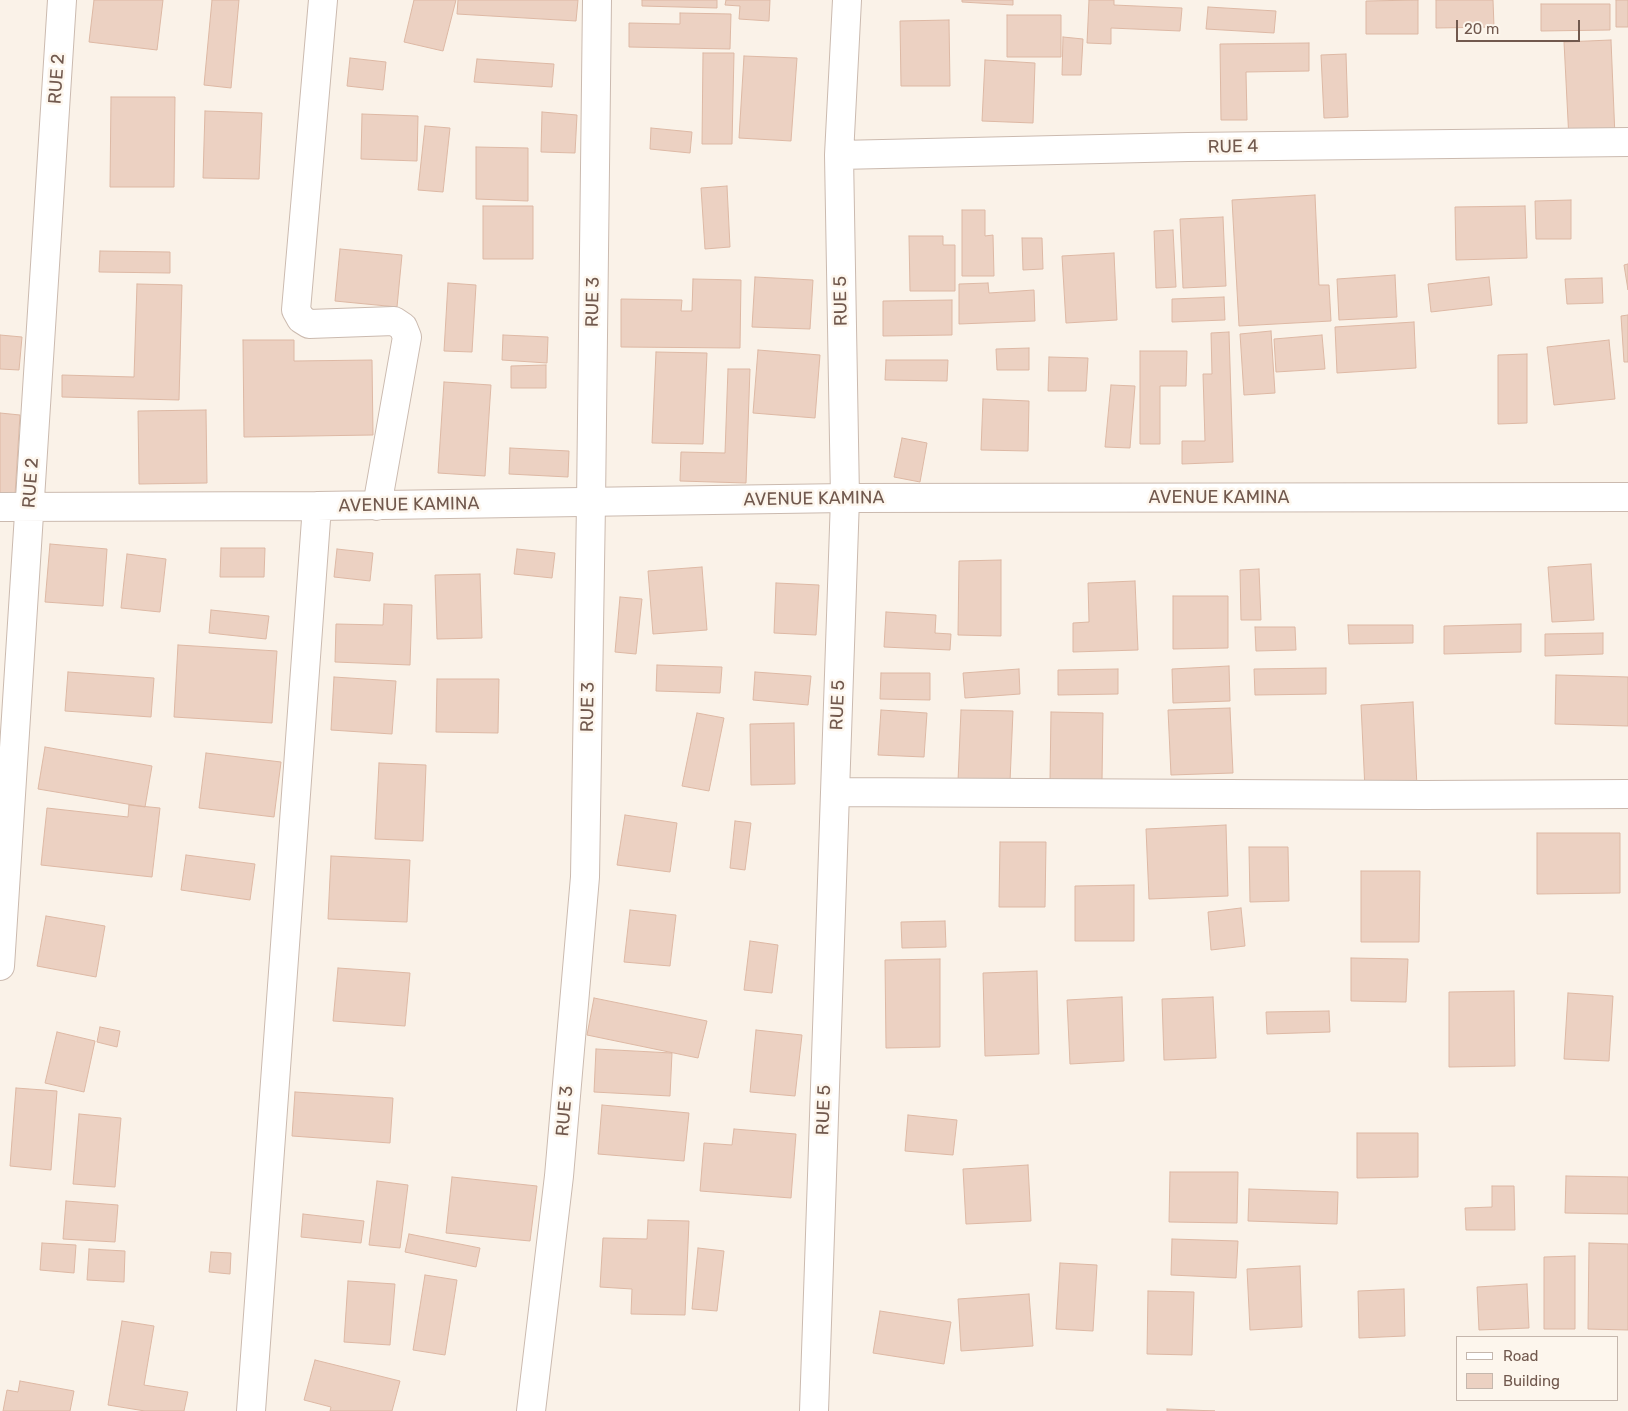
<!DOCTYPE html>
<style>
body{margin:0}
#map{position:relative;width:1628px;height:1411px;overflow:hidden;background:#faf2e8;font-family:Rubik,sans-serif}
canvas{display:block}
.legend{position:absolute;left:1456px;top:1336px;width:162px;height:65px;box-sizing:border-box;background:#fdf6ed;border:1px solid #c5b7ad;margin:0;padding:6px 9px;list-style:none;font-size:15px;color:#71594e}
.legend li{display:flex;align-items:center;gap:10px;height:25px}
.legend b{width:25px;border:1px solid #c5b7ad}
.scale{position:absolute;left:1456px;top:20px;width:124px;height:22px;box-sizing:border-box;border:2px solid #71594e;border-top:0;padding-left:6px;font-size:15px;line-height:18px;white-space:nowrap;color:#71594e;-webkit-text-stroke:4px #fdf6ed;paint-order:stroke}
</style>
<div id="map">
<canvas width="1628" height="1411"></canvas>
<ul class="legend">
<li><b style="height:6px;background:#fff"></b>Road</li>
<li><b style="height:14px;background:#ecd1c2"></b>Building</li>
</ul>
<div class="scale">20 m</div>
</div>
<script>
const ctx = document.querySelector('canvas').getContext('2d');
ctx.lineJoin = 'round';
function fillPath(path, color) { ctx.fillStyle = color; ctx.fill(path, 'evenodd'); }
const shape = rows => new Path2D(rows.map(r => 'M' + r).join(''));
function strokePath(path, color, width, dash) { ctx.strokeStyle = color; ctx.lineWidth = width; ctx.lineCap = dash ? 'butt' : 'round'; ctx.setLineDash(dash || []); ctx.stroke(path); }
function drawText(font, color, halo, rows, align = 'center') {
  ctx.font = font + ' Rubik,sans-serif'; ctx.lineWidth = 5; ctx.setLineDash([]); ctx.textBaseline = 'middle'; ctx.strokeStyle = halo; ctx.fillStyle = color; for (const [text, x, y, turn = 0] of rows) {
    ctx.save(); ctx.translate(x, y); ctx.rotate((+turn || 0) * Math.PI / 180); ctx.textAlign = isNaN(turn) ? turn : align; if (halo) ctx.strokeText(text, 0, 0); ctx.fillText(text, 0, 0); ctx.restore();
  }
}
const building = shape([
 [94,0,163,0,157,50,89,42,94,0],
 [212,0,239,0,231,88,204,85,212,0],
 [414,0,456,0,443,51,404,42,414,0],
 [458,0,578,0,576,21,457,14,458,0],
 [642,0,717,0,717,8,642,6,642,0],
 [726,0,770,0,769,21,739,19,740,6,725,5,726,0],
 [962,0,1013,0,1013,5,962,2,962,0],
 [1089,0,1114,0,1114,5,1182,8,1180,31,1111,28,1111,44,1087,43,1089,0],
 [1418,0,1418,34,1366,34,1366,1,1418,0],
 [1436,0,1493,0,1494,27,1436,28,1436,0],
 [1616,0,1628,0,1628,27,1616,27,1616,0],
 [1541,4,1610,4,1610,30,1541,31,1541,4],
 [1208,7,1276,11,1274,33,1206,29,1208,7],
 [680,13,731,14,730,49,629,47,629,23,680,24,680,13],
 [1007,15,1061,15,1061,57,1007,57,1007,15],
 [949,20,950,86,901,86,900,21,949,20],
 [1063,37,1083,39,1081,75,1062,75,1063,37],
 [1611,40,1615,137,1569,140,1564,42,1611,40],
 [1309,43,1309,71,1246,72,1247,120,1221,120,1220,44,1309,43],
 [703,53,734,53,732,144,702,144,703,53],
 [1346,54,1348,117,1324,118,1321,55,1346,54],
 [744,56,797,58,791,141,739,138,744,56],
 [350,58,386,62,383,90,347,86,350,58],
 [477,59,554,64,552,87,474,82,477,59],
 [985,60,1035,63,1033,123,982,121,985,60],
 [111,97,175,97,174,187,110,187,111,97],
 [205,111,262,113,259,179,203,178,205,111],
 [542,112,577,115,575,153,541,152,542,112],
 [362,114,418,116,417,161,361,159,362,114],
 [425,126,450,128,443,192,418,190,425,126],
 [651,128,692,132,690,153,650,149,651,128],
 [476,147,528,148,528,201,476,199,476,147],
 [727,186,730,247,705,249,701,188,727,186],
 [1315,195,1319,285,1329,285,1331,321,1239,326,1232,200,1315,195],
 [1571,200,1571,239,1536,239,1535,201,1571,200],
 [483,206,533,206,533,259,483,259,483,206],
 [1525,206,1527,258,1456,260,1455,207,1525,206],
 [962,210,985,210,985,236,993,235,994,276,962,276,962,210],
 [1223,217,1226,286,1183,288,1180,219,1223,217],
 [1173,230,1176,287,1156,288,1154,231,1173,230],
 [909,236,943,236,943,245,955,245,955,291,910,291,909,236],
 [1022,238,1042,238,1043,269,1023,270,1022,238],
 [340,249,402,255,397,307,335,301,340,249],
 [100,251,170,252,170,273,99,272,100,251],
 [1114,253,1117,320,1066,323,1062,256,1114,253],
 [1628,264,1628,290,1624,265,1628,264],
 [1395,275,1397,317,1339,320,1337,279,1395,275],
 [755,277,813,280,810,329,752,327,755,277],
 [1489,277,1492,305,1431,312,1428,284,1489,277],
 [1602,278,1603,303,1567,304,1565,279,1602,278],
 [693,279,741,280,740,348,621,347,621,299,682,300,681,311,692,311,693,279],
 [448,283,476,285,472,352,444,351,448,283],
 [988,283,989,293,1034,290,1035,321,959,324,959,284,988,283],
 [137,284,182,285,179,400,62,397,62,375,134,377,137,284],
 [1224,297,1225,320,1172,322,1172,299,1224,297],
 [952,300,952,335,883,336,883,301,952,300],
 [1628,315,1628,362,1624,362,1621,316,1628,315],
 [1414,322,1416,368,1337,373,1335,327,1414,322],
 [1271,331,1275,393,1244,395,1240,334,1271,331],
 [1229,332,1233,462,1182,464,1182,441,1205,441,1203,374,1212,374,1211,333,1229,332],
 [0,335,22,337,19,370,0,369,0,335],
 [503,335,548,337,547,363,502,360,503,335],
 [1322,335,1325,369,1276,372,1274,339,1322,335],
 [243,340,294,340,294,361,372,360,373,435,244,437,243,340],
 [1609,340,1615,399,1554,405,1547,347,1609,340],
 [1029,348,1029,370,997,370,996,349,1029,348],
 [758,350,820,355,815,418,753,413,758,350],
 [1140,351,1187,351,1186,386,1160,386,1160,444,1140,444,1140,351],
 [656,352,707,353,703,444,652,443,656,352],
 [1527,354,1527,423,1498,424,1498,355,1527,354],
 [1049,357,1088,358,1086,391,1048,391,1049,357],
 [886,360,948,360,947,381,885,380,886,360],
 [546,365,546,388,511,388,511,366,546,365],
 [728,369,750,369,746,483,680,481,681,452,725,453,728,369],
 [444,382,491,385,485,476,438,473,444,382],
 [1111,385,1135,386,1130,448,1105,447,1111,385],
 [983,399,1029,401,1028,451,981,450,983,399],
 [206,410,207,483,139,484,138,411,206,410],
 [0,413,20,415,15,495,0,494,0,413],
 [902,438,927,443,920,482,894,477,902,438],
 [510,448,569,451,568,477,509,474,510,448],
 [50,544,107,549,103,606,45,602,50,544],
 [221,548,265,548,264,577,220,577,221,548],
 [337,549,373,553,370,581,334,577,337,549],
 [517,549,555,553,552,578,514,574,517,549],
 [127,554,166,559,160,612,121,608,127,554],
 [1001,560,1001,636,958,635,959,561,1001,560],
 [1591,564,1594,620,1552,622,1548,567,1591,564],
 [702,567,707,630,653,634,648,571,702,567],
 [1259,569,1261,620,1241,620,1240,570,1259,569],
 [480,574,482,638,437,639,435,575,480,574],
 [1135,581,1138,650,1073,652,1073,623,1089,622,1088,583,1135,581],
 [776,583,819,585,816,635,774,633,776,583],
 [1173,596,1228,596,1228,648,1173,649,1173,596],
 [620,597,642,599,636,654,615,652,620,597],
 [384,604,412,605,410,665,335,662,336,624,383,625,384,604],
 [211,610,269,616,266,639,209,633,211,610],
 [886,612,936,615,935,633,951,634,950,650,884,647,886,612],
 [1521,624,1521,652,1444,654,1444,626,1521,624],
 [1348,625,1413,625,1413,643,1349,644,1348,625],
 [1255,627,1295,627,1296,650,1256,651,1255,627],
 [1603,633,1603,654,1545,656,1545,634,1603,633],
 [178,645,277,651,272,723,174,717,178,645],
 [657,665,722,667,720,693,656,691,657,665],
 [1229,666,1230,701,1173,703,1172,669,1229,666],
 [1326,668,1326,694,1255,695,1254,669,1326,668],
 [1019,669,1020,694,965,698,963,673,1019,669],
 [1118,669,1118,694,1058,695,1058,670,1118,669],
 [68,672,154,678,151,717,65,711,68,672],
 [755,672,811,676,808,705,753,700,755,672],
 [881,673,930,673,930,700,880,699,881,673],
 [1556,675,1628,677,1628,726,1555,724,1556,675],
 [334,677,396,681,392,734,331,730,334,677],
 [437,679,499,679,498,733,436,732,437,679],
 [1413,702,1417,787,1365,790,1361,705,1413,702],
 [1230,708,1233,773,1171,775,1168,710,1230,708],
 [881,710,927,713,924,757,878,755,881,710],
 [961,710,1013,711,1010,782,958,781,961,710],
 [1051,712,1103,713,1102,781,1050,781,1051,712],
 [697,713,724,718,709,791,682,786,697,713],
 [794,723,795,784,751,785,750,724,794,723],
 [45,747,152,766,145,807,38,789,45,747],
 [206,753,281,762,274,817,199,808,206,753],
 [379,763,426,765,423,841,375,839,379,763],
 [129,805,160,808,152,877,41,865,47,808,128,817,129,805],
 [625,815,677,823,670,872,617,865,625,815],
 [735,821,751,823,745,870,730,868,735,821],
 [1226,825,1228,896,1149,899,1146,829,1226,825],
 [1537,833,1620,833,1620,893,1537,894,1537,833],
 [1000,842,1046,842,1045,907,999,907,1000,842],
 [1249,847,1288,847,1289,901,1250,902,1249,847],
 [186,855,255,864,250,900,181,890,186,855],
 [331,856,410,860,407,922,328,919,331,856],
 [1361,871,1420,871,1419,942,1361,942,1361,871],
 [1134,885,1134,941,1075,941,1075,886,1134,885],
 [1241,908,1245,946,1211,950,1208,912,1241,908],
 [630,910,676,915,670,966,624,962,630,910],
 [46,916,105,926,96,977,37,966,46,916],
 [945,921,946,947,902,948,901,922,945,921],
 [750,941,778,945,772,993,744,990,750,941],
 [1351,958,1408,959,1406,1002,1351,1001,1351,958],
 [940,959,940,1047,886,1048,885,960,940,959],
 [338,968,410,973,405,1026,333,1021,338,968],
 [1037,971,1039,1054,985,1056,983,973,1037,971],
 [1514,991,1515,1066,1449,1067,1449,992,1514,991],
 [1568,993,1613,996,1609,1061,1564,1059,1568,993],
 [1122,997,1124,1061,1070,1064,1067,1000,1122,997],
 [1213,997,1216,1058,1164,1060,1162,999,1213,997],
 [594,998,707,1021,698,1058,587,1035,594,998],
 [1329,1011,1330,1032,1267,1034,1266,1012,1329,1011],
 [100,1027,120,1031,117,1047,97,1042,100,1027],
 [756,1030,802,1035,795,1096,750,1092,756,1030],
 [57,1032,95,1041,84,1092,45,1083,57,1032],
 [596,1049,672,1053,670,1096,594,1092,596,1049],
 [16,1088,57,1091,51,1170,10,1166,16,1088],
 [295,1092,393,1098,390,1143,292,1136,295,1092],
 [602,1105,689,1113,684,1161,598,1154,602,1105],
 [79,1114,121,1118,115,1187,73,1184,79,1114],
 [908,1115,957,1120,953,1155,905,1151,908,1115],
 [734,1129,796,1134,791,1198,700,1191,704,1143,732,1145,734,1129],
 [1357,1133,1418,1133,1418,1177,1357,1178,1357,1133],
 [1028,1165,1031,1221,966,1224,963,1169,1028,1165],
 [1170,1172,1238,1172,1237,1223,1169,1222,1170,1172],
 [1566,1176,1628,1177,1628,1214,1565,1213,1566,1176],
 [452,1177,537,1186,530,1241,446,1233,452,1177],
 [377,1181,408,1185,400,1248,369,1245,377,1181],
 [1492,1186,1514,1186,1515,1230,1466,1230,1465,1208,1492,1207,1492,1186],
 [1249,1189,1338,1192,1337,1224,1248,1221,1249,1189],
 [66,1201,118,1205,115,1242,63,1239,66,1201],
 [303,1214,364,1221,361,1243,301,1237,303,1214],
 [648,1220,689,1221,685,1315,631,1314,632,1289,600,1287,603,1238,647,1239,648,1220],
 [409,1234,480,1248,476,1267,405,1252,409,1234],
 [1172,1239,1238,1241,1236,1278,1171,1275,1172,1239],
 [42,1243,76,1245,74,1273,40,1270,42,1243],
 [1589,1243,1628,1244,1628,1330,1588,1329,1589,1243],
 [698,1248,724,1251,717,1311,692,1309,698,1248],
 [89,1249,125,1251,124,1282,87,1280,89,1249],
 [211,1252,231,1253,230,1274,209,1272,211,1252],
 [1575,1256,1575,1329,1544,1329,1544,1257,1575,1256],
 [1060,1263,1097,1265,1093,1331,1056,1329,1060,1263],
 [1300,1266,1302,1327,1250,1330,1247,1269,1300,1266],
 [425,1275,457,1280,445,1355,413,1350,425,1275],
 [348,1281,395,1284,390,1345,344,1342,348,1281],
 [1527,1284,1529,1328,1479,1330,1477,1287,1527,1284],
 [1404,1289,1405,1336,1359,1338,1358,1291,1404,1289],
 [1148,1291,1194,1292,1192,1355,1147,1354,1148,1291],
 [1029,1294,1033,1346,961,1351,958,1299,1029,1294],
 [880,1311,951,1322,944,1364,873,1353,880,1311],
 [122,1321,154,1326,144,1385,188,1392,184,1411,145,1411,108,1405,122,1321],
 [315,1360,400,1381,392,1411,330,1411,331,1407,304,1400,315,1360],
 [20,1381,74,1391,70,1411,3,1411,7,1390,18,1392,20,1381],
 [1167,1409,1215,1411,1167,1411,1167,1409]
]);
fillPath(building, '#ecd1c2');
strokePath(building, '#ddb8a4', 1);
const minor = shape([
 [323,0,296,310,301,319,309,324,394,321,403,327,407,337,377,506],
 [839,155,1188,147,1628,142],
 [0,507,317,506,845,498,1628,497],
 [835,792,1424,795,1628,794],
 [0,966,62,0],
 [251,1411,317,506],
 [814,1411,845,498,839,155,847,0]
]);
const tertiary = shape([
 [531,1411,559,1176,585,877,591,503,597,0]
]);
strokePath(minor, '#cbbaaf', 30);
strokePath(tertiary, '#cbbaaf', 30);
strokePath(minor, '#fff', 28);
strokePath(tertiary, '#fff', 28);
drawText('18px', '#71594e', '#fdf6ed', [
 ["RUE 2",57,79,-86],
 ["RUE 4",1233,147,-1],
 ["RUE 5",841,301,-91],
 ["RUE 3",593,302,-89],
 ["RUE 2",31,483,-86],
 ["AVENUE KAMINA",1219,498],
 ["AVENUE KAMINA",814,499,-1],
 ["AVENUE KAMINA",409,505,-1],
 ["RUE 5",838,705,-88],
 ["RUE 3",588,707,-89],
 ["RUE 5",824,1110,-88],
 ["RUE 3",565,1111,-85]
]);
</script>
